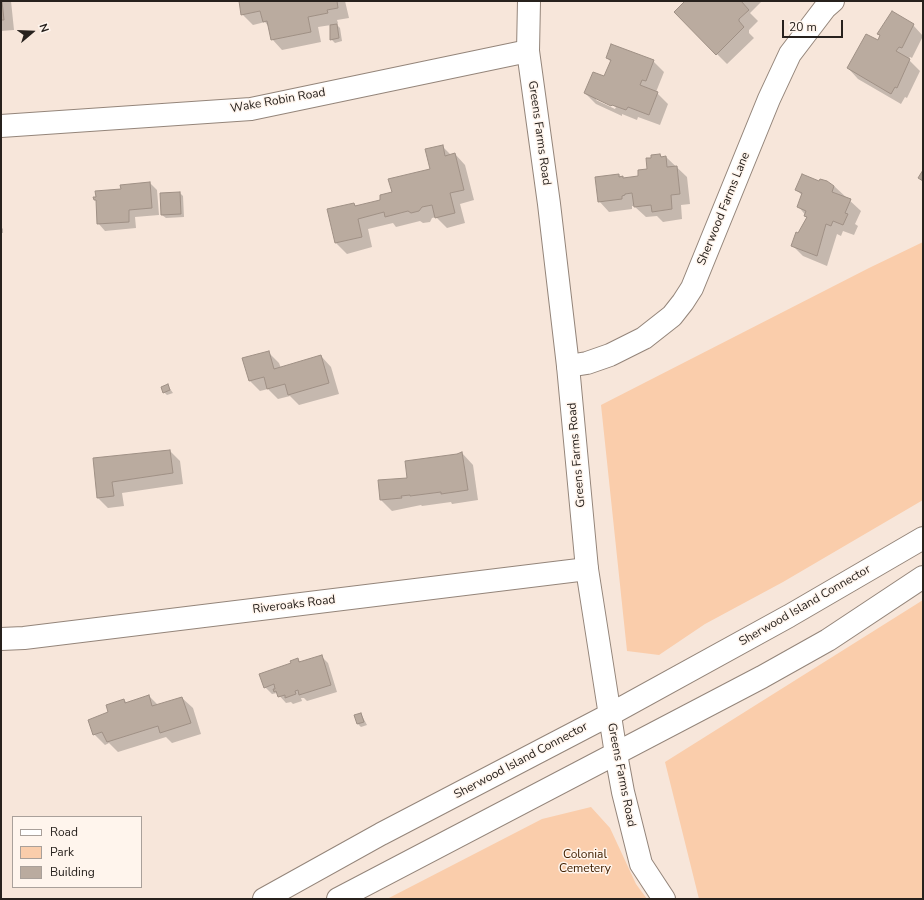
<!DOCTYPE html>
<style>
body{margin:0}
#map{position:relative;width:924px;height:900px;overflow:hidden;background:#f7e6da;font-family:"Nunito Sans",sans-serif}
canvas{display:block}
.frame{position:absolute;inset:0;border:2px solid #27211d;pointer-events:none}
.legend{position:absolute;left:12px;top:816px;width:130px;height:72px;box-sizing:border-box;background:#fff5ed;border:1px solid #a9a09a;margin:0;padding:5px 7px;list-style:none;font-size:12px;color:#27211d}
.legend li{display:flex;align-items:center;gap:8px;height:20px}
.legend b{width:20px;border:1px solid #a9a09a}
.north{position:absolute;left:12px;top:12px;width:40px;height:40px;-webkit-text-stroke:3px #fff5ed;paint-order:stroke;rotate:71deg;font-size:11px;font-weight:700;line-height:16px;text-align:center;color:#27211d}
.north::after{content:'';display:block;margin:auto;width:14px;height:18px;background:#27211d;clip-path:polygon(50% 0,100% 100%,50% 72%,0 100%)}
.scale{position:absolute;left:782px;top:20px;width:61px;height:18px;box-sizing:border-box;border:2px solid #27211d;border-top:0;padding-left:5px;font-size:12px;line-height:14px;white-space:nowrap;color:#27211d;-webkit-text-stroke:3px #fff5ed;paint-order:stroke}
</style>
<div id="map">
<canvas width="924" height="900"></canvas>
<div class="frame"></div>
<ul class="legend">
<li><b style="height:5px;background:#fff"></b>Road</li>
<li><b style="height:11px;background:#facdab"></b>Park</li>
<li><b style="height:11px;background:#baab9f"></b>Building</li>
</ul>
<div class="north">N</div>
<div class="scale">20 m</div>
</div>
<script>
const ctx = document.querySelector('canvas').getContext('2d');
ctx.lineJoin = 'round';
function fillPath(path, color) { ctx.fillStyle = color; ctx.fill(path, 'evenodd'); }
const shape = rows => new Path2D(rows.map(r => 'M' + r).join(''));
function strokePath(path, color, width, dash) { ctx.strokeStyle = color; ctx.lineWidth = width; ctx.lineCap = dash ? 'butt' : 'round'; ctx.setLineDash(dash || []); ctx.stroke(path); }
function drawText(font, color, halo, rows, align = 'center') {
  ctx.font = font + ' "Nunito Sans",sans-serif'; ctx.lineWidth = 3; ctx.setLineDash([]); ctx.textBaseline = 'middle'; ctx.strokeStyle = halo; ctx.fillStyle = color; for (const [text, x, y, turn = 0] of rows) {
    ctx.save(); ctx.translate(x, y); ctx.rotate((+turn || 0) * Math.PI / 180); ctx.textAlign = isNaN(turn) ? turn : align; if (halo) ctx.strokeText(text, 0, 0); ctx.fillText(text, 0, 0); ctx.restore();
  }
}
fillPath(shape([
 [923,242,923,500,783,582,705,624,659,655,627,651,601,405,869,268],
 [923,600,923,899,699,899,665,762],
 [591,807,610,828,636,884,647,899,387,899,542,819]
]), '#facdab');
fillPath(shape([
 [1,1,11,1,14,30,1,31],
 [240,1,345,1,349,18,337,20,338,23,336,24,340,28,342,41,335,43,331,39,331,25,318,27,321,42,282,50,272,39,269,27,265,22,253,25,242,14],
 [687,1,762,1,750,13,758,21,749,30,749,33,754,38,727,64,675,12],
 [913,25,923,36,912,58,910,57,908,59,920,71,907,98,905,97,901,104,858,79,848,68,878,42,881,36,879,34],
 [607,58,653,61,664,72,656,92,668,104,660,125,638,117,637,120,622,114,622,116,596,104,585,93,605,77,611,62],
 [596,98,616,107,615,109,596,100],
 [442,146,451,155,455,154,465,165,474,200,460,204,465,223,447,228,436,217,432,218,430,222,423,223,420,221,396,227,393,223,368,229,372,247,347,254,336,243,328,210,354,204,357,207,382,201,431,169],
 [660,155,663,158,666,157,687,177,690,204,681,205,682,219,663,222,657,216,646,217,634,206,632,206,632,209,609,212,599,201,619,175,624,179,639,177,648,170,652,159],
 [150,183,157,190,159,215,135,217,136,228,105,231,98,223,97,202,95,199],
 [834,186,861,211,855,224,858,226,854,235,843,231,841,236,837,234,827,266,803,256,792,245,807,217,798,206,802,195,796,190],
 [180,193,183,196,184,217,166,218,162,215],
 [1,227,3,229,3,233,1,233],
 [1,238,2,254,1,254],
 [268,352,279,363,281,368,321,356,331,367,339,394,299,405,290,396,278,399,268,389,260,391,249,380],
 [168,386,173,393,167,395,164,392],
 [170,451,180,461,183,484,122,493,124,506,108,508,98,498,94,459],
 [462,453,473,465,478,500,452,504,451,502,422,506,421,505,392,511,381,500,408,479],
 [321,656,328,663,337,692,307,701,304,698,301,698,302,701,293,704,291,702,286,703,277,693,272,694,265,687,298,660,301,662],
 [149,696,158,705,182,698,193,708,201,734,172,743,166,737,118,752,109,743,105,745,94,734,110,713,124,700,127,703],
 [361,714,367,725,361,727,358,724]
]), '#0003');
const building = shape([
 [1,1,2,1,4,20,1,20,1,1],
 [239,1,337,1,338,8,327,10,328,13,308,17,311,32,271,40,267,21,263,22,260,11,241,15,239,1],
 [685,1,741,1,749,10,739,19,739,21,744,27,716,55,674,12,685,1],
 [892,11,914,24,902,48,899,47,896,51,910,59,897,88,895,87,891,94,847,68,866,34,878,40,880,35,877,34,892,11],
 [337,24,339,38,330,40,330,25,337,24],
 [611,44,654,60,646,81,642,80,640,85,658,92,649,115,628,107,626,110,612,105,611,106,584,93,593,72,604,76,611,60,606,58,611,44],
 [443,145,445,156,455,153,464,190,450,193,455,213,435,218,432,205,422,207,419,211,411,213,408,211,385,217,384,212,358,219,362,237,335,243,327,209,354,203,355,206,380,200,380,195,392,192,388,179,430,169,425,149,443,145],
 [660,154,661,157,666,156,667,167,677,166,680,194,671,195,672,209,652,212,651,205,634,207,632,193,625,194,625,195,622,196,622,199,598,202,595,177,619,174,619,177,623,176,623,178,638,176,638,170,647,169,646,158,651,158,651,155,660,154],
 [923,170,923,181,918,178,923,170],
 [802,174,819,181,820,179,827,181,834,186,832,192,851,199,845,213,848,214,843,225,833,221,831,226,826,224,817,256,791,246,796,232,798,233,807,217,804,216,806,211,797,207,802,193,795,190,802,174],
 [150,182,152,208,129,210,129,222,97,224,96,200,94,200,93,197,96,197,95,191,121,189,120,185,150,182],
 [180,192,181,214,161,215,160,193,180,192],
 [269,351,274,369,321,355,329,383,288,395,285,384,267,389,264,377,249,381,242,358,269,351],
 [168,384,170,390,163,393,161,387,168,384],
 [170,450,173,473,112,482,114,496,97,498,93,458,170,450],
 [462,452,468,490,441,494,441,492,410,496,410,495,401,496,402,498,380,500,378,480,407,478,405,461,457,454,462,452],
 [322,655,331,685,299,695,298,690,295,691,296,694,285,698,285,695,278,697,276,691,274,692,273,689,275,689,274,684,264,688,259,674,291,663,290,661,298,658,299,662,322,655],
 [149,695,152,706,182,697,191,723,160,733,158,726,107,742,102,732,93,735,88,720,108,712,106,705,124,699,125,703,149,695],
 [361,713,364,722,357,724,354,715,361,713]
]);
fillPath(building, '#baab9f');
strokePath(building, '#9f9085', 1);
const minor = shape([
 [1,126,251,109,528,51],
 [568,366,587,363,610,355,644,338,672,316,683,302,692,288,769,99,790,54,825,8,833,1],
 [1,639,24,638,587,569],
 [616,754,623,792,641,864,664,899]
]);
const major = shape([
 [529,1,528,51,549,204,568,366,587,569,616,754],
 [264,899,381,834,609,715,789,616,923,538],
 [338,899,762,677,828,640,923,577]
]);
strokePath(minor, '#94857a', 24);
strokePath(major, '#94857a', 24);
strokePath(minor, '#fff', 22);
strokePath(major, '#fff', 22);
drawText('12px', '#27211d', '#fff5ed', [
 ["Wake Robin Road",278,101,-10],
 ["Greens Farms Road",539,133,82],
 ["Sherwood Farms Lane",724,209,-68],
 ["Greens Farms Road",577,455,-95],
 ["Riveroaks Road",294,605,-7],
 ["Sherwood Island Connector",805,606,-30],
 ["Sherwood Island Connector",521,761,-28],
 ["Greens Farms Road",621,775,79]
]);
drawText('12px', '#412001', '#fff5ed', [
 ["Colonial",585,855],
 ["Cemetery",585,869]
]);
</script>
